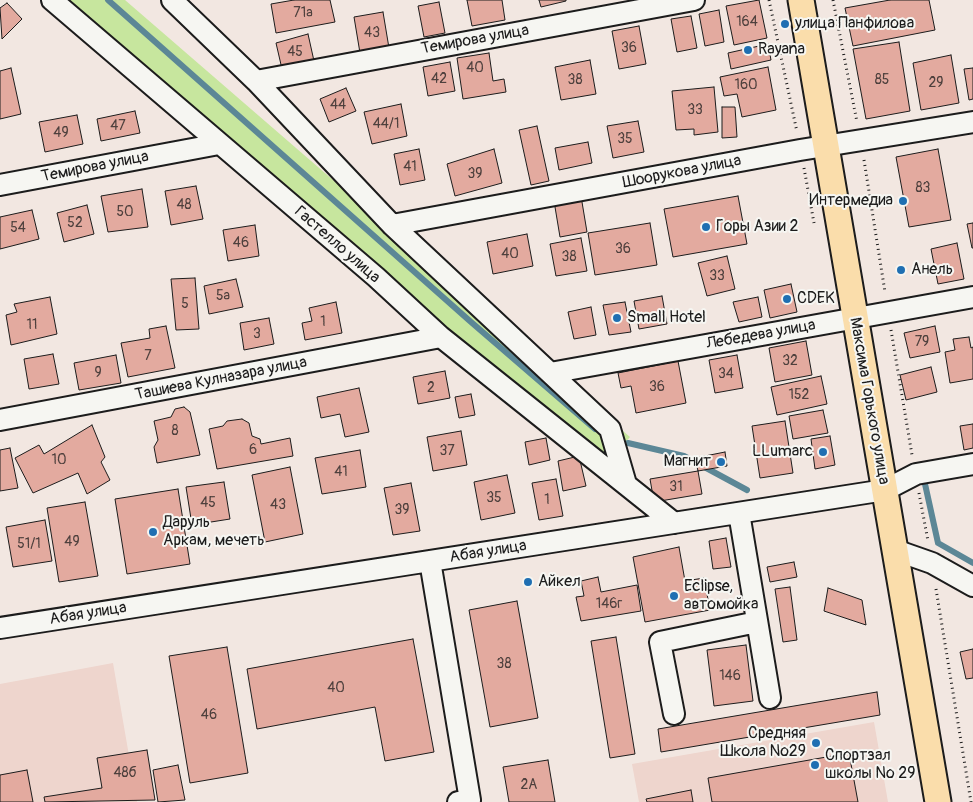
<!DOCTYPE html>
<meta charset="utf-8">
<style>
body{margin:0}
canvas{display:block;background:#f2e7e1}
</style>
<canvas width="973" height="802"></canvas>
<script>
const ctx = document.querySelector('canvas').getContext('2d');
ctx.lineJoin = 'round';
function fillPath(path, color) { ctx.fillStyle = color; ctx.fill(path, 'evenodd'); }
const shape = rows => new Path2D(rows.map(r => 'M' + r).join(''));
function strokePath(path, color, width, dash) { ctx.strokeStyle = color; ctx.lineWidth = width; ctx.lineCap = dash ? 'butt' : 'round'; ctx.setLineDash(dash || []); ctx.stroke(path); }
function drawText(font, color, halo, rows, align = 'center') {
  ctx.font = font + ' Pangolin,sans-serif'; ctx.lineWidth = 4; ctx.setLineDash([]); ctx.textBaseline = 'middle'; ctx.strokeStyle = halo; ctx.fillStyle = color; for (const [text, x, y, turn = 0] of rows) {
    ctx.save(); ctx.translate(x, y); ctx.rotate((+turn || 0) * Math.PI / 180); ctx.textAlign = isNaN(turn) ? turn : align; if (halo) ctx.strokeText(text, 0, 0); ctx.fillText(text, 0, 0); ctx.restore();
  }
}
fillPath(shape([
 [113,663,137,802,0,802,0,684],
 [874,722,888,802,639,802,632,764]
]), '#eed5cd');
fillPath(shape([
 [69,0,125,0,630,437,606,465]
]), '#c7e69e');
strokePath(shape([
 [108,0,471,322,595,429],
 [628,443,684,456,747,490],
 [925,484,938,543,973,563]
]), '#5c8796', 6);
const building = shape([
 [294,0,330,0,335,22,276,33,271,4,294,0],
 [467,0,502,0,505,20,472,26,467,0],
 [539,0,566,0,566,1,541,7,539,0],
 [759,0,767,38,734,45,726,6,759,0],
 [890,0,929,0,935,30,853,46,845,8,890,0],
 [439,2,445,33,424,37,418,6,439,2],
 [7,3,22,19,2,39,0,8,7,3],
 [719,10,724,42,705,46,699,14,719,10],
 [383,12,389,48,360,53,354,17,383,12],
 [691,16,697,48,677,52,671,19,691,16],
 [639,26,646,64,619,69,612,31,639,26],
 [308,34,314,61,282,69,276,43,308,34],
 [899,42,910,111,866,119,853,49,899,42],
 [768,44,771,60,731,69,728,53,768,44],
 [489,53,493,81,504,79,506,92,463,99,457,58,489,53],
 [951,55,959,103,921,110,913,63,951,55],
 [590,60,596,94,561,100,555,67,590,60],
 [450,62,455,91,428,96,423,67,450,62],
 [768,67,776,110,742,117,737,94,724,96,720,77,768,67],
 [11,68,21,114,0,119,0,71,11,68],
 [973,68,973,99,969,100,964,69,973,68],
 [714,87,718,132,694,135,694,129,676,130,672,91,714,87],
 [346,88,356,111,329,122,320,99,346,88],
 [401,104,407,136,372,144,364,112,401,104],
 [722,107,735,107,737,137,722,138,722,107],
 [135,111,140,133,101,141,97,119,135,111],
 [77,115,83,144,45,152,39,122,77,115],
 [638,121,644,152,613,158,607,126,638,121],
 [537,126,549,181,531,185,519,130,537,126],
 [588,142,592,163,559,170,555,148,588,142],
 [419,149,425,180,400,185,394,154,419,149],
 [494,149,502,183,455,196,447,164,494,149],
 [938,149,951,220,909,227,896,157,938,149],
 [196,186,203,219,171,225,165,191,196,186],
 [142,189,148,227,108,232,101,196,142,189],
 [581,196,587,232,560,237,554,201,581,196],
 [738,196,747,244,673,257,664,209,738,196],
 [87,205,94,234,64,242,57,213,87,205],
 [32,210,39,239,0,249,0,217,32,210],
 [650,223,657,265,595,275,588,233,650,223],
 [973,223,973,248,972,248,967,224,973,223],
 [255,225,259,256,228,261,223,230,255,225],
 [527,234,533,266,493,274,487,242,527,234],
 [581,238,587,271,556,276,550,244,581,238],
 [957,243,964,279,938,284,931,249,957,243],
 [727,256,735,289,707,296,698,263,727,256],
 [195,278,199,329,176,330,171,279,195,278],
 [236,279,243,307,209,314,204,286,236,279],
 [791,284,797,312,770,318,764,290,791,284],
 [662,296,667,324,639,329,634,301,662,296],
 [50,297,57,334,11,345,6,315,17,312,14,304,50,297],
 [758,297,762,317,739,322,733,302,758,297],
 [336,302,342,333,305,340,302,323,312,321,309,308,336,302],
 [625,302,631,332,609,335,603,305,625,302],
 [591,307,596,335,574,339,568,312,591,307],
 [269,318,274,344,244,350,240,323,269,318],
 [166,326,175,368,128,377,121,343,150,338,149,329,166,326],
 [935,326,940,352,910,358,904,333,935,326],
 [969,337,971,348,973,347,973,379,950,383,945,352,955,350,953,339,969,337],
 [806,341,812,375,775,382,769,348,806,341],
 [53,354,59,384,29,389,24,359,53,354],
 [116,355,121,383,79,390,74,363,116,355],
 [737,355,743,388,715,393,709,360,737,355],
 [678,361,686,403,636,413,631,386,621,388,618,373,678,361],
 [931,367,937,392,906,400,900,375,931,367],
 [445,371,450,398,418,404,413,377,445,371],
 [821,376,827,404,777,415,771,387,821,376],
 [359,388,369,432,345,437,340,414,321,418,317,397,359,388],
 [471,394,475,415,459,418,455,397,471,394],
 [184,407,190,412,200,455,157,463,154,447,158,440,154,421,171,417,175,409,184,407],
 [823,410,828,433,793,439,789,416,823,410],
 [242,419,249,423,252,436,260,439,261,444,290,438,293,456,217,469,209,429,223,426,227,421,242,419],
 [785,421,793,473,760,478,752,426,785,421],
 [973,424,973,448,964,450,960,426,973,424],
 [92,425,105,457,101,462,110,480,87,494,78,473,33,493,15,458,39,445,44,454,92,425],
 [461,431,467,465,433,471,427,437,461,431],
 [830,436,835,465,815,469,811,439,830,436],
 [546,438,550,460,529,465,525,442,546,438],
 [10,448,18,488,0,491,0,450,10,448],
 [360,450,366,487,322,494,315,458,360,450],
 [725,452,727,466,698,471,695,458,725,452],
 [579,456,586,486,563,491,558,461,579,456],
 [290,467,303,534,265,542,252,475,290,467],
 [698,471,702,494,654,502,650,479,698,471],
 [507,475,515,513,481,520,474,482,507,475],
 [556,479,563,516,539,520,532,483,556,479],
 [224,482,230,519,192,525,186,487,224,482],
 [411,483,420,531,393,535,384,488,411,483],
 [178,489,190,564,127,574,115,499,178,489],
 [85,502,98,576,59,582,47,508,85,502],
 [45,520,52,561,13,567,6,527,45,520],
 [726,538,731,567,713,569,709,541,726,538],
 [679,547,685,581,704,578,710,610,645,622,633,557,679,547],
 [794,562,797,577,770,582,767,567,794,562],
 [598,577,601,592,637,585,641,611,581,621,576,597,584,596,581,581,598,577],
 [790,587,797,640,783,642,775,589,790,587],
 [828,588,862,600,866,625,824,611,828,588],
 [517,601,538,718,490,727,469,610,517,601],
 [616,637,635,754,610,758,591,641,616,637],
 [413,639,434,752,385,761,375,707,257,729,247,669,413,639],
 [746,645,753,701,714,706,707,650,746,645],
 [227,647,248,773,190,783,169,656,227,647],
 [973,649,973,678,966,679,960,652,973,649],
 [877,692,880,715,661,752,658,729,877,692],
 [147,750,155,800,45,802,44,797,102,788,97,758,147,750],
 [849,753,858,802,712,802,708,778,849,753],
 [548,760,555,802,509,802,503,767,548,760],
 [178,765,185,800,158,802,153,770,178,765],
 [27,770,33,802,0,802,0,775,27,770],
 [691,790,693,802,647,802,646,799,691,790]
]);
fillPath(building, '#e3aa9f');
strokePath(building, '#1c1c1c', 1);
const minor = shape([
 [52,0,376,277,441,337,674,523],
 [172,0,256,81,392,225,610,429,626,484],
 [256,81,694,0],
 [0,185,219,144],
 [392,225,800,150,973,122],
 [550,373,973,297],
 [0,420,441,337],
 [739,513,770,698],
 [895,550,932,563,973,586],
 [430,561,470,800,458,802],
 [0,628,885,490,916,474,973,464],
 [674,714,660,642,757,622]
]);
const major = shape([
 [801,0,938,802]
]);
strokePath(minor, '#1c1c1c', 24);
strokePath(major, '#1c1c1c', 29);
strokePath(shape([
 [769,0,797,132],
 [833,0,857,122],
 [864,160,885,292],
 [804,168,814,223],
 [891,330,912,455],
 [919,493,928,541],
 [936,589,971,802]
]), '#1c1c1c', 3, [1, 4]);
strokePath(minor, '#f6f6f2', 20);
strokePath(major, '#faddab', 25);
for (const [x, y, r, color] of [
 [785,24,5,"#1f6fb2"],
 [748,50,5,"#1f6fb2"],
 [903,201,5,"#1f6fb2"],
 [706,227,5,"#1f6fb2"],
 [901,270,5,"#1f6fb2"],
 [787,299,5,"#1f6fb2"],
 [617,318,5,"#1f6fb2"],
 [823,452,5,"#1f6fb2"],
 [721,462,5,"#1f6fb2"],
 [153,532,5,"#1f6fb2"],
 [528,582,5,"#1f6fb2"],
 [674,596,5,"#1f6fb2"],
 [816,743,5,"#1f6fb2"],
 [815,765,5,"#1f6fb2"]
]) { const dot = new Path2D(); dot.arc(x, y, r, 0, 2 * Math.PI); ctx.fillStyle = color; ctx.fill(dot); strokePath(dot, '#f6f6f2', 2); }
drawText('14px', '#4e403d', null, [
 ["71а",303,13],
 ["164",747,22],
 ["43",372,33],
 ["36",629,48],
 ["45",295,52],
 ["40",475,68],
 ["42",439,79],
 ["38",575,80],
 ["85",882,80],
 ["29",936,83],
 ["160",746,85],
 ["44",338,105],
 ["33",695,110],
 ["44/1",386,124],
 ["47",118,126],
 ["49",61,133],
 ["35",625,139],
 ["41",410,167],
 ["39",475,174],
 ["83",923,188],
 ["48",184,205],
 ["50",125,212],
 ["52",75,223],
 ["54",18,228],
 ["46",241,243],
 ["36",623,249],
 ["40",510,254],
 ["38",569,257],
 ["33",717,276],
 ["5а",223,296],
 ["5",185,304],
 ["1",323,322],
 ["11",32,325],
 ["3",257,334],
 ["79",922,342],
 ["7",148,356],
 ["32",790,361],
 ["9",98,373],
 ["34",726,374],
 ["36",657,387],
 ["2",431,388],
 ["152",799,395],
 ["8",175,431],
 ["6",253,450],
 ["37",447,451],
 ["10",59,460],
 ["41",341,472],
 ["31",676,487],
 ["35",494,498],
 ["1",547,500],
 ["45",208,503],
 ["43",278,505],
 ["39",402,510],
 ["49",72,542],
 ["51/1",29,544],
 ["146г",609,604],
 ["38",504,664],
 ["146",730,676],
 ["40",336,688],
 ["46",209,715],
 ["48б",125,773],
 ["2А",529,785]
]);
drawText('16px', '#1c1c1c', '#f6f6f2', [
 ["улица Панфилова",795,24],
 ["Rayana",758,50],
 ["Интермедиа",893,201,"right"],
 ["Горы Азии 2",716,227],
 ["Анель",911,270],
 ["CDEK",797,299],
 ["Small Hotel",627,318],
 ["LLumarc",813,452,"right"],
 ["Магнит",711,462,"right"],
 ["Даруль",163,523],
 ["Аркам, мечеть",163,541],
 ["Айкел",538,582],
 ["Eclipse,",684,587],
 ["автомойка",684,605],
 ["Средняя",806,734,"right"],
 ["Школа №29",806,752,"right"],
 ["Спортзал",825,756],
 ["школы № 29",825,774]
], 'left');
drawText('16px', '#1c1c1c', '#f6f6f2', [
 ["Темирова улица",475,40,-10],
 ["Темирова улица",95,167,-11],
 ["Шоорукова улица",682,172,-11],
 ["Гастелло улица",337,245,41],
 ["Лебедева улица",761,335,-10],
 ["Ташиева Кулназара улица",221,379,-11],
 ["Максима Горького улица",869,401,80],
 ["Абая улица",488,552,-9],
 ["Абая улица",88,614,-9]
]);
</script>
